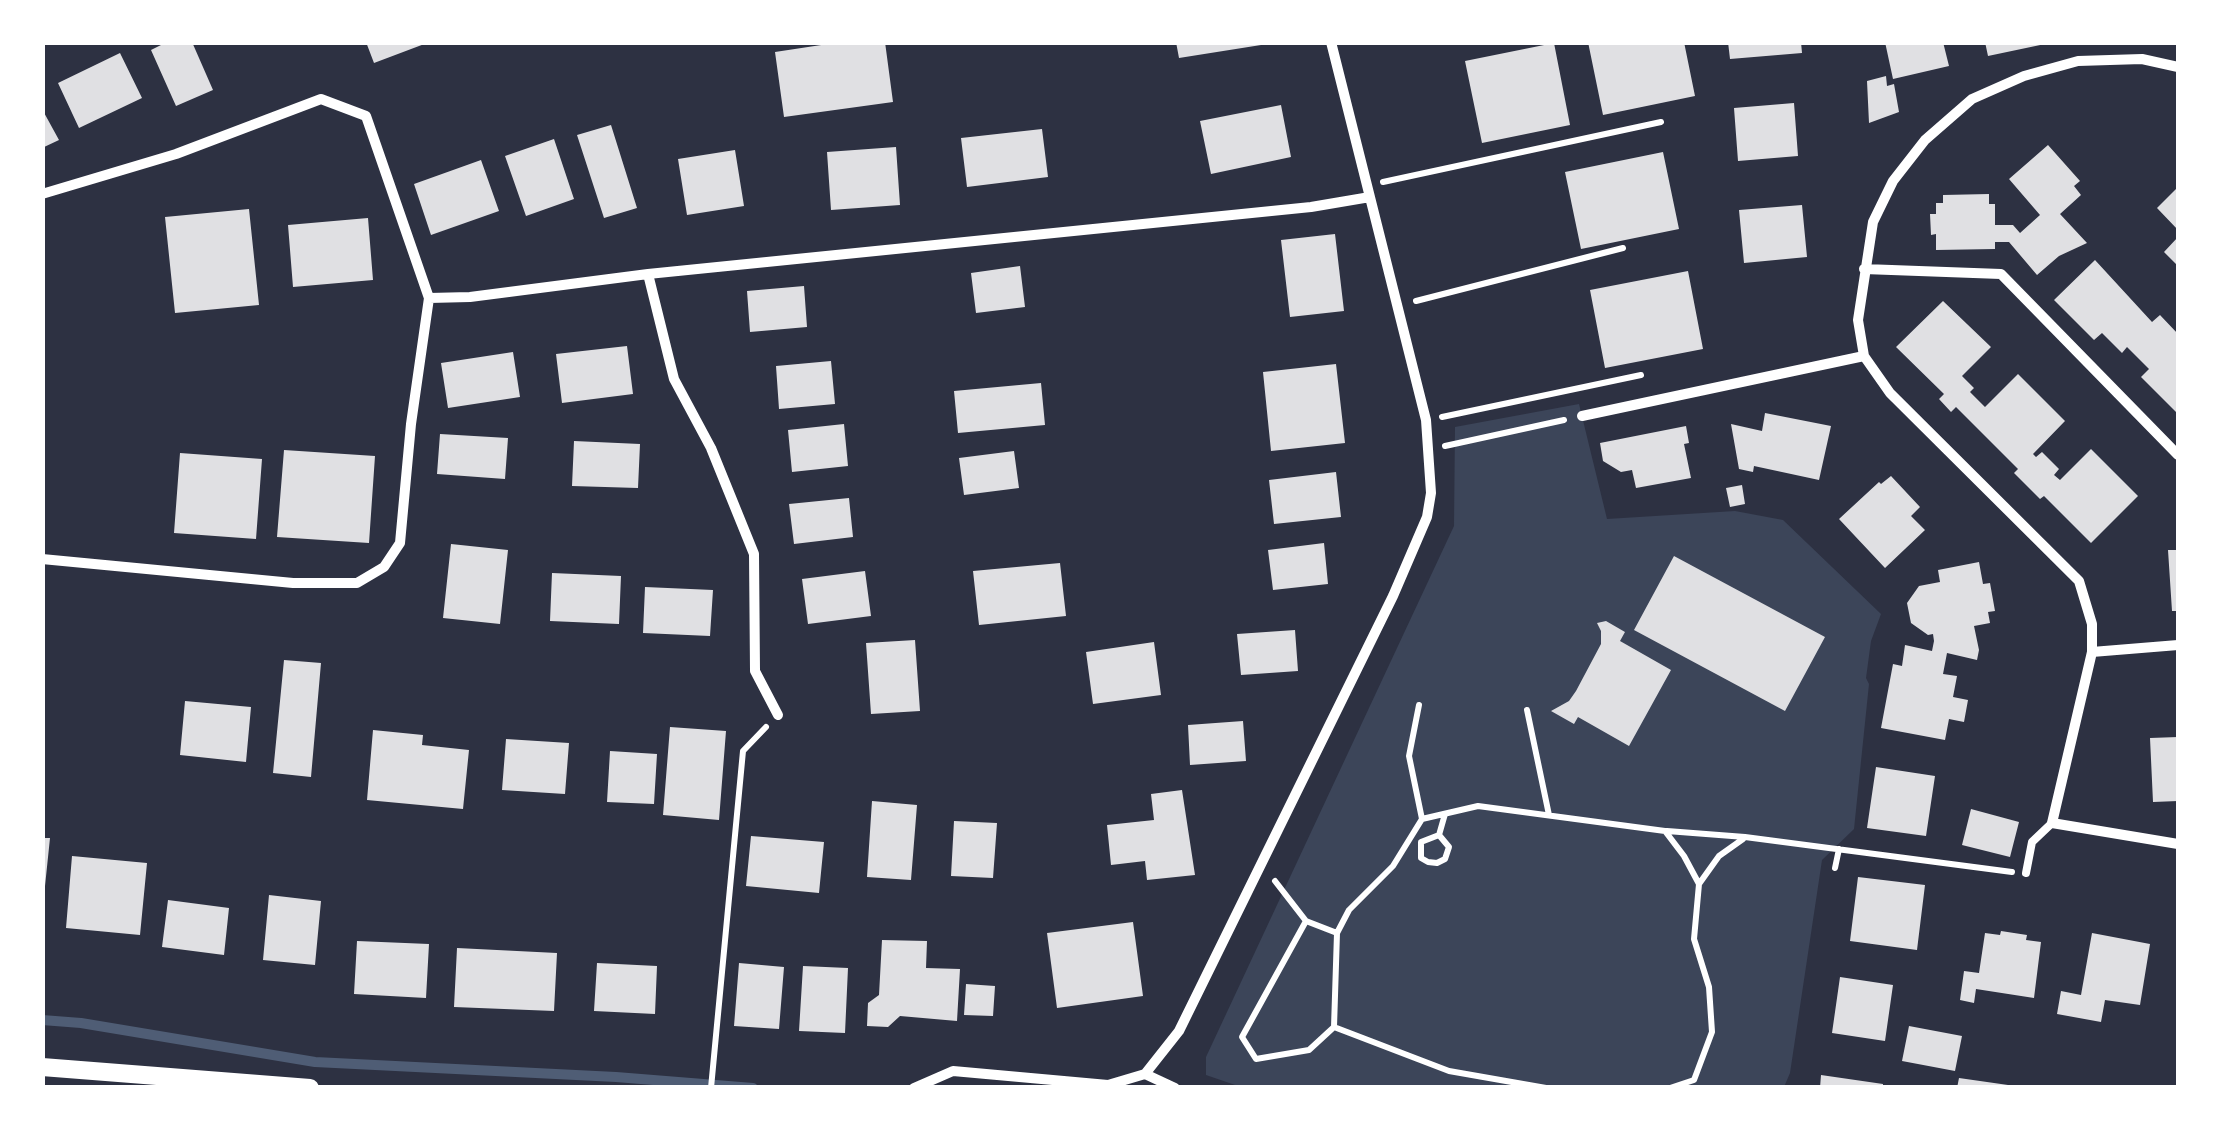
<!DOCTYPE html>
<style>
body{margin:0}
#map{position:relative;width:2221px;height:1130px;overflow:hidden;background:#2d3142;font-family:Commissioner,sans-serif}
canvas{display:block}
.frame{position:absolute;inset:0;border:45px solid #fff;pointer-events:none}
</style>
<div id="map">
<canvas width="2221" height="1130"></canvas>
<div class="frame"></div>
</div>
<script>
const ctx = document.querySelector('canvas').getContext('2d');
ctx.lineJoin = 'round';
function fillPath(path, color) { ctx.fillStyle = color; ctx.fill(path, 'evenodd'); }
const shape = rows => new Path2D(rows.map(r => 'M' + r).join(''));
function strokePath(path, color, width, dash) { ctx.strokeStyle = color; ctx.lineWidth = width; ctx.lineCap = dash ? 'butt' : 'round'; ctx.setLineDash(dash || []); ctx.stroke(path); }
fillPath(shape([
 [1579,404,1607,519,1735,511,1783,520,1881,614,1871,641,1866,678,1869,684,1854,829,1822,860,1790,1073,1784,1087,1241,1087,1206,1075,1206,1057,1454,526,1455,427]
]), '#3c4559');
strokePath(shape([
 [42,1020,81,1023,315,1062,616,1077,753,1088]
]), '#4f5d75', 10);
fillPath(shape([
 [167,42,192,42,213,90,176,106,151,50],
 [366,42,427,42,427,43,374,63],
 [841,42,885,42,893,102,784,117,775,52],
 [1176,42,1260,42,1261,45,1179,58],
 [1588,42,1684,42,1695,96,1603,115],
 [1728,42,1801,42,1802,53,1730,59],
 [1885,42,1943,42,1949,66,1893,79],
 [1985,42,2045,42,2045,44,1988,56],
 [1554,43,1570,125,1482,143,1465,61],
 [120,53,142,98,79,128,58,83],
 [1886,76,1887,86,1894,84,1899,112,1869,123,1867,81],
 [1794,103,1798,156,1738,161,1734,108],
 [1281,105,1291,157,1211,174,1200,121],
 [42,109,59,140,42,148],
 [611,125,637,208,604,218,577,135],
 [1042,129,1048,177,967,187,961,138],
 [554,139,574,199,526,216,505,156],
 [2048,145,2080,181,2074,186,2081,195,2060,214,2087,243,2059,256,2037,275,2009,242,1995,242,1995,249,1936,250,1936,234,1931,235,1930,214,1936,214,1936,203,1943,203,1943,195,1989,194,1989,204,1995,204,1995,225,2013,225,2020,233,2040,215,2009,179],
 [896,147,900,205,831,210,827,152],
 [735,150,744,206,687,215,678,159],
 [1663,152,1679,229,1581,249,1565,172],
 [481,160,499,211,431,235,414,184],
 [2178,187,2178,230,2157,208],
 [1802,205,1807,257,1744,263,1739,210],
 [249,209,259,305,175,313,165,217],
 [368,218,373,280,293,287,288,225],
 [1335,234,1344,311,1290,317,1281,240],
 [2178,237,2178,266,2164,252],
 [2095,260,2152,322,2160,315,2178,334,2176,343,2178,345,2178,414,2141,377,2149,369,2127,347,2122,353,2102,333,2094,340,2054,300],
 [1020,266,1025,307,976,313,971,273],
 [1688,271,1703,349,1605,368,1590,290],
 [804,286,807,327,750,332,747,291],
 [1943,301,1991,347,1962,376,1974,388,1970,392,1985,407,2018,374,2065,421,2033,454,2036,457,2042,452,2059,469,2054,475,2060,480,2091,449,2138,496,2091,543,2044,496,2040,499,2014,473,2018,469,1956,407,1951,412,1939,399,1944,394,1896,347],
 [627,346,633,394,562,403,556,354],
 [513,352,520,397,448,408,441,363],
 [831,361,835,404,779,409,776,366],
 [1336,364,1345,443,1271,451,1263,372],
 [1041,383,1045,425,958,433,954,391],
 [1765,413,1831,426,1819,480,1754,466,1753,472,1739,469,1731,424,1762,431],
 [844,424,848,466,792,472,788,430],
 [1686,426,1689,443,1684,444,1691,478,1636,488,1632,470,1621,472,1603,461,1600,443],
 [440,434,508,438,505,479,437,474],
 [574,441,640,444,638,488,572,486],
 [284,450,375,456,369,543,277,537],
 [1014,451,1019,488,964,495,959,458],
 [180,453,262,459,256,539,174,533],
 [1336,472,1341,517,1274,524,1269,480],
 [1891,476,1920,507,1911,516,1925,530,1885,568,1839,519,1879,482,1881,484],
 [1742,485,1745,504,1730,507,1726,488],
 [849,498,853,537,794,544,789,504],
 [1324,543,1328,584,1273,590,1268,550],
 [451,544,508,550,500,624,443,618],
 [2168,550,2178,550,2178,611,2172,611],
 [1674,556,1825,637,1785,711,1634,630],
 [1979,562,1983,584,1990,583,1995,611,1988,612,1990,623,1974,626,1979,650,1977,660,1947,653,1943,674,1957,676,1953,697,1968,700,1964,722,1949,719,1945,740,1881,728,1893,664,1902,666,1905,645,1932,651,1934,641,1933,634,1928,635,1911,623,1907,603,1919,586,1940,582,1938,570],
 [1060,563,1066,616,979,625,973,571],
 [865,571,871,616,808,624,802,579],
 [552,573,621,576,619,624,550,621],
 [645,587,713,590,710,636,643,633],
 [1606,621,1625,632,1620,641,1671,670,1629,746,1578,717,1574,724,1551,711,1569,701,1576,691,1601,644,1601,631,1597,623],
 [1295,630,1298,671,1241,675,1237,634],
 [915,640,920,711,871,714,866,643],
 [1154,642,1161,695,1093,704,1086,652],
 [284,660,321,663,311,777,273,773],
 [185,701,251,707,246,762,180,755],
 [1243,721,1246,761,1190,765,1188,725],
 [670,727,726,731,719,820,663,815],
 [373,730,423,735,422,745,469,750,463,809,367,800],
 [2178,737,2178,801,2153,802,2150,738],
 [506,739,569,743,565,794,502,790],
 [610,751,657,754,654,804,607,802],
 [1876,767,1935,776,1926,836,1867,828],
 [1182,790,1195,875,1147,880,1145,861,1111,865,1107,825,1154,820,1151,794],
 [872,801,917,805,911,880,867,877],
 [1971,809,2019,822,2010,857,1962,845],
 [954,821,997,823,993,878,951,876],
 [751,836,824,842,819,893,746,886],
 [42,838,50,838,45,886,42,886],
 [72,856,147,863,140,935,66,928],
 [1858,877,1925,885,1917,950,1850,941],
 [269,895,321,901,315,965,263,960],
 [168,900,229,908,224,955,162,947],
 [1133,922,1143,996,1057,1008,1047,933],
 [2001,931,2027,935,2026,940,2041,942,2034,998,1976,989,1974,1003,1960,1000,1964,971,1979,973,1985,933,2000,935],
 [2092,933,2150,944,2140,1005,2105,1000,2101,1022,2057,1014,2061,991,2081,995],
 [882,940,927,941,926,968,960,969,957,1021,900,1016,888,1027,867,1026,868,1003,879,995],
 [357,941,429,944,426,998,354,994],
 [457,948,557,953,554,1011,454,1007],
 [597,963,657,966,655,1014,594,1011],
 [739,963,784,967,779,1029,734,1026],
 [803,966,848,968,845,1033,799,1031],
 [1840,977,1893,985,1885,1041,1832,1033],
 [966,984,995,986,993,1016,964,1015],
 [1909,1026,1962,1036,1955,1071,1902,1061],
 [1821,1075,1883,1084,1883,1088,1820,1088],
 [1959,1078,2008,1085,2008,1088,1957,1088]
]), '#e0e0e3');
strokePath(shape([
 [1383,182,1661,122],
 [1416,301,1623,248],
 [1442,417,1641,375],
 [1445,446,1564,420],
 [1419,705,1409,756,1422,819],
 [1527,710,1549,815],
 [1667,831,1745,837,2012,872],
 [1439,835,1449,847,1445,859,1437,863,1428,862,1421,858,1421,842,1439,835,1445,814],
 [1835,868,1839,849],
 [1275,881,1306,921,1337,933],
 [1699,884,1719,856,1743,839],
 [1306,921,1242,1037,1256,1059,1309,1050,1334,1027],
 [711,1088,743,751,766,727],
 [1546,1088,1449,1071,1334,1027,1337,933,1349,910,1393,866,1422,819,1478,806,1665,831,1684,856,1699,884,1694,939,1709,987,1712,1032,1694,1080,1670,1088]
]), '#fff', 6);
strokePath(shape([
 [2026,873,2032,842,2052,823]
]), '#fff', 8);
strokePath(shape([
 [2178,67,2142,59,2078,61,2024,76,1972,99,1925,140,1893,181,1873,222,1858,320,1864,356,1890,393,2079,581,2092,624,2092,652,2052,823,2178,844],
 [42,194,176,154,321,99,366,116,429,298,411,424,400,543,384,567,357,583,293,583,42,559],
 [1864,269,2001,274,2178,455],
 [648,274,674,379,711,448,754,554,755,671,778,715],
 [429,298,470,297,648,274,1311,207,1370,197],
 [1582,416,1864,356],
 [2092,652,2178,645],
 [1145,1074,1179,1031,1393,596,1427,517,1431,493,1426,420,1331,42],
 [914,1088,953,1071,1108,1085,1145,1074,1175,1088]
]), '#fff', 10);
strokePath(shape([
 [42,1067,310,1088]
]), '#fff', 18);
</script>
